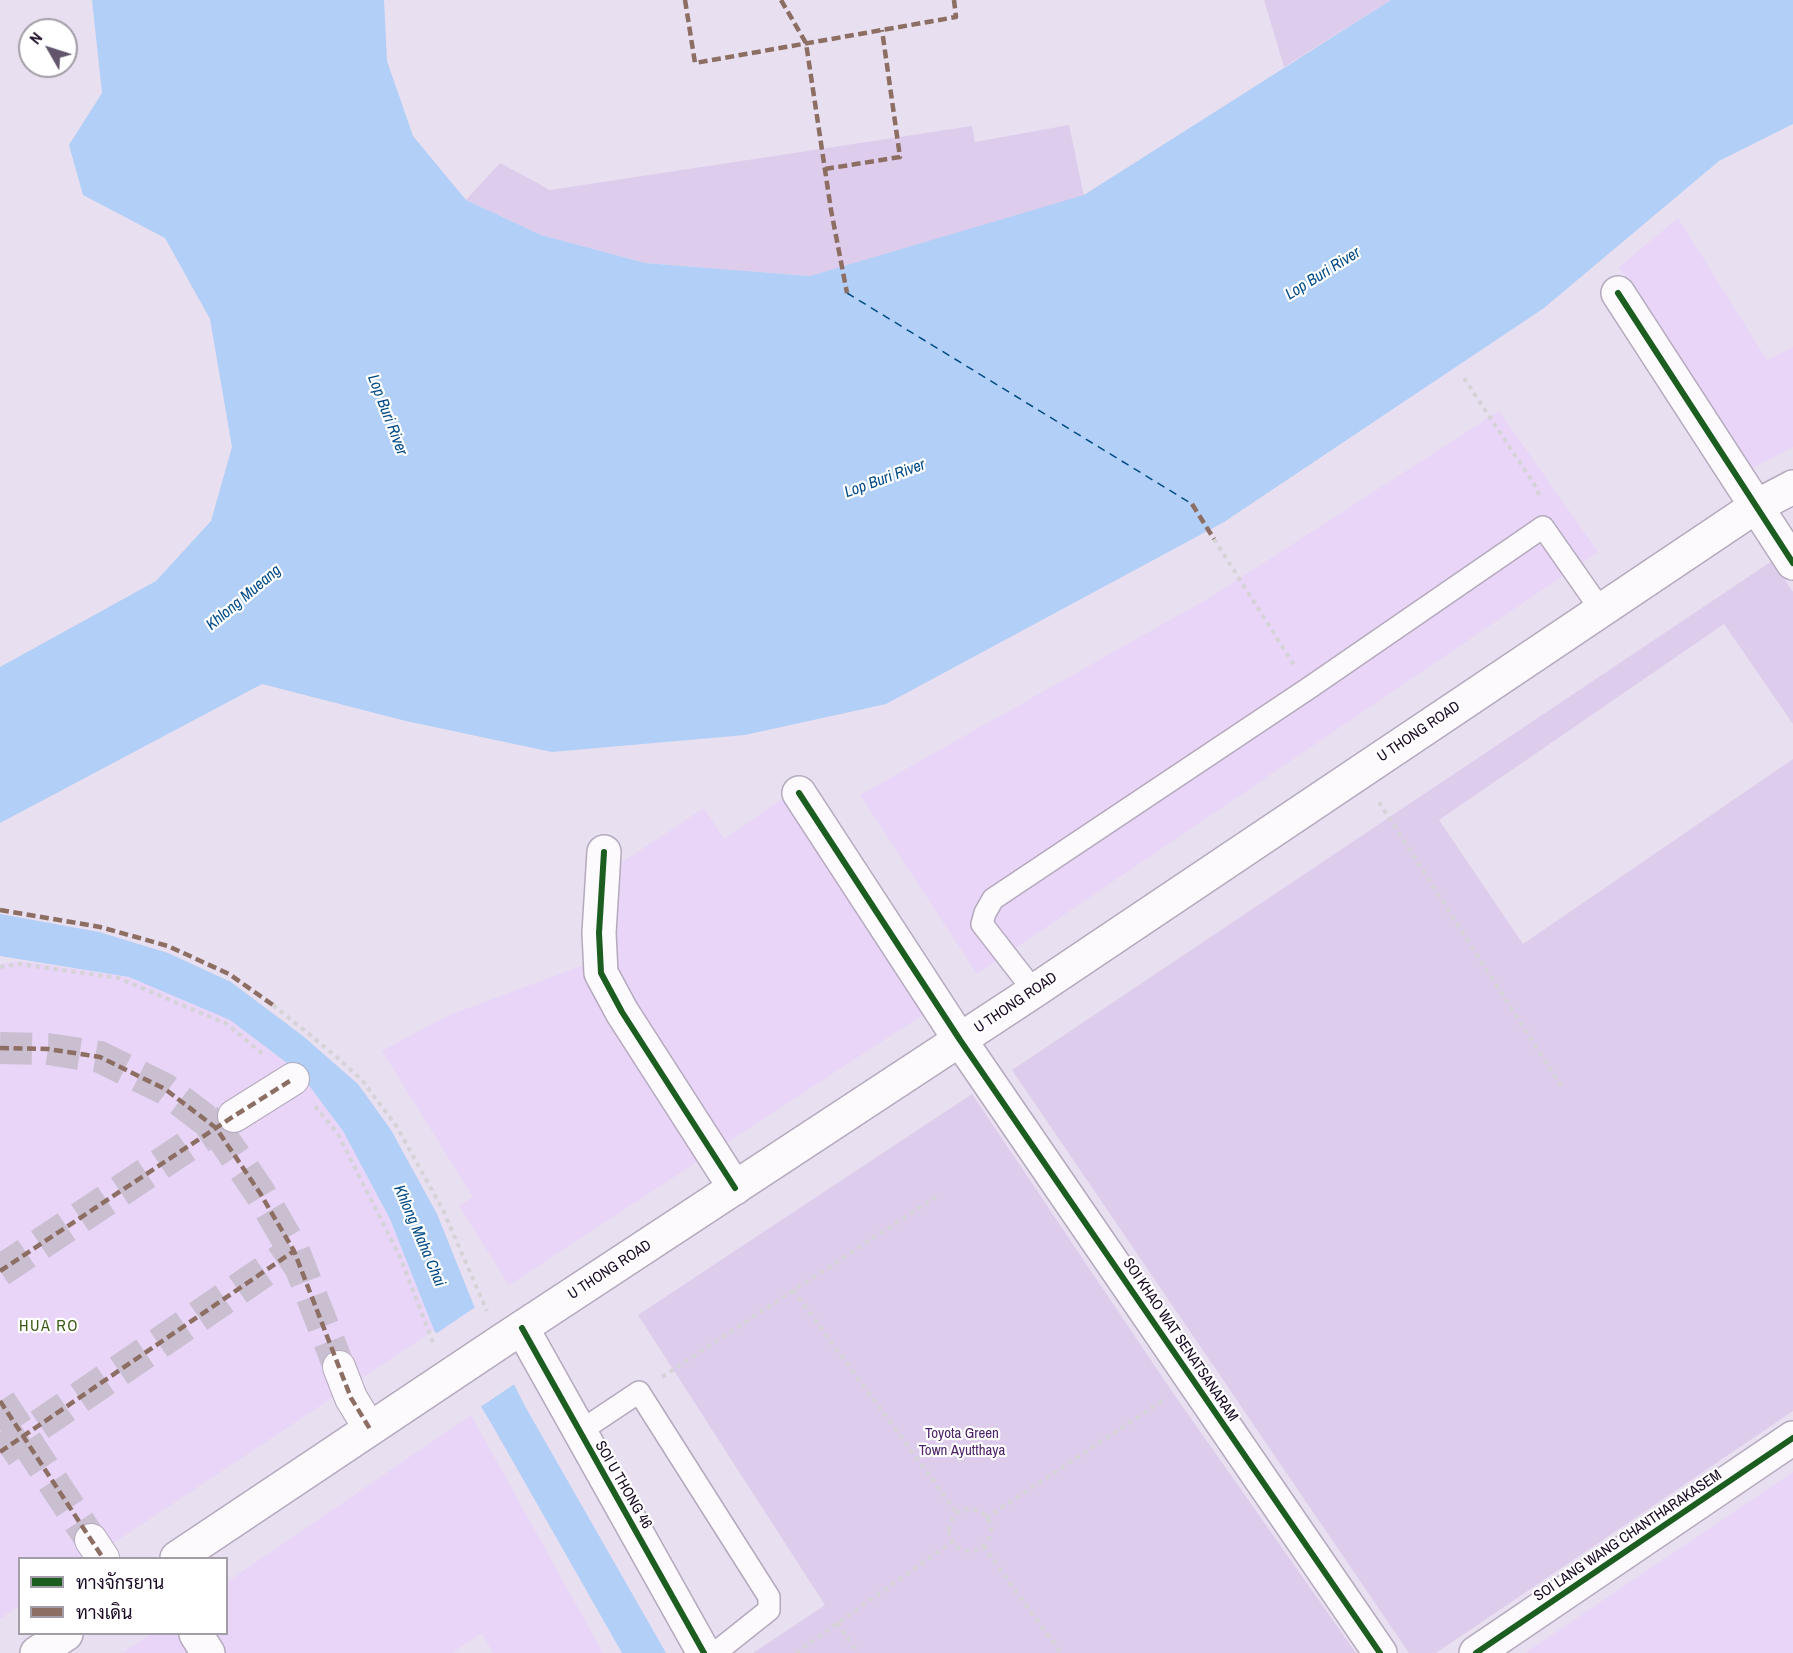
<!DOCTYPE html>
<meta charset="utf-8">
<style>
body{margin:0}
#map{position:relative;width:1793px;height:1653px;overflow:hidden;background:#e8dff0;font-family:"Archivo Narrow",Sarabun,sans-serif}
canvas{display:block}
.legend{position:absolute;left:18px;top:1557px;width:210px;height:78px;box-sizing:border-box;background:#fff;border:2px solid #a39da7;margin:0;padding:8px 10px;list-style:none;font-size:18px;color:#190923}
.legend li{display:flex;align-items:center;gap:12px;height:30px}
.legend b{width:30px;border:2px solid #a39da7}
.north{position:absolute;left:18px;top:18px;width:60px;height:60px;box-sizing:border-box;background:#fff;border:2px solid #a39da7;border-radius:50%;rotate:309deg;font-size:16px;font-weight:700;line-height:24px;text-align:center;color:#190923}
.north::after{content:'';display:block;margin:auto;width:21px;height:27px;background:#61546b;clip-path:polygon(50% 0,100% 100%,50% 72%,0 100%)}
</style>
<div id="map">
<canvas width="1793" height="1653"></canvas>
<ul class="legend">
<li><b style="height:8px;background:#1b5e20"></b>ทางจักรยาน</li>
<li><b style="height:8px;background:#8d6e63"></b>ทางเดิน</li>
</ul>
<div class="north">N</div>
</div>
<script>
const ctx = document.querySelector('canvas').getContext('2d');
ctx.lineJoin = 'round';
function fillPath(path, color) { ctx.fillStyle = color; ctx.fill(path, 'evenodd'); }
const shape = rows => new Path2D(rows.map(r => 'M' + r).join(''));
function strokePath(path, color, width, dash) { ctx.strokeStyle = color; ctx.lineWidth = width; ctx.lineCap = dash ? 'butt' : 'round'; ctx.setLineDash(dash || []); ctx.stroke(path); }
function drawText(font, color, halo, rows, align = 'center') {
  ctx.font = font + ' "Archivo Narrow",sans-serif'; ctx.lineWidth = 4.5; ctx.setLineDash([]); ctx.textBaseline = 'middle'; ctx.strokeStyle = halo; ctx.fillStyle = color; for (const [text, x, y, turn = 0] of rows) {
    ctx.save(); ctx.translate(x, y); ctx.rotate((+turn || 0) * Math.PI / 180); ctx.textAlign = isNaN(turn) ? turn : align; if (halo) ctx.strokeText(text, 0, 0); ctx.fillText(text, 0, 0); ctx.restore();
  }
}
fillPath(shape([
 [1678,218,1767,360,1793,347,1793,447,1745,472,1619,267],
 [1499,411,1598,552,977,974,860,795,1209,598],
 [788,795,927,1012,722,1146,611,969,618,865,704,808,724,839],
 [20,961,129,977,230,1020,299,1072,343,1131,390,1219,434,1330,91,1558,20,1558,19,1606,0,1619,0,964],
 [584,965,703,1158,509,1285,459,1206,473,1197,382,1051,447,1016],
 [471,1415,603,1653,493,1653,482,1633,452,1653,122,1653,151,1634,226,1634,227,1582],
 [1793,1472,1793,1653,1525,1653]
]), '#e8d5f7');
fillPath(shape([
 [1264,0,1391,0,1284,67],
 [1069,125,1084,196,810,276,645,263,541,235,466,200,500,163,550,190,972,126,975,142],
 [1772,561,1793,592,1793,724,1724,624,1439,820,1523,944,1793,759,1793,1411,1436,1653,1409,1653,1012,1070],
 [972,1094,1173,1393,1356,1653,753,1653,825,1605,638,1315]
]), '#deccec');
fillPath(shape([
 [92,0,384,0,387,61,413,136,466,200,541,235,645,263,810,276,1084,195,1391,0,1793,0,1793,124,1719,161,1544,308,1224,522,886,704,745,735,552,752,406,721,262,684,0,823,0,667,156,581,211,521,232,447,210,319,165,238,83,195,69,145,102,93],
 [0,914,99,932,168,953,231,982,303,1036,358,1084,391,1130,437,1214,474,1306,526,1408,666,1653,622,1653,491,1423,434,1330,390,1219,343,1131,299,1072,230,1020,129,977,0,956]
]), '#b1cff7');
fillPath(shape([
 [477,1306,516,1383,479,1408,434,1335]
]), '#e8dff0');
strokePath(shape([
 [847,293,1192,504]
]), '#034b86', 1.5, [8, 6]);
strokePath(shape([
 [0,1048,48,1049,100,1057,165,1089,216,1128,260,1193,294,1251,339,1367],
 [0,1271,231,1117],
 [0,1401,91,1540],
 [0,1452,294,1251]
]), '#c9bfd1', 32, [32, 16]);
const service = shape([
 [1034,991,982,924,985,913,993,899,1309,688,1543,527,1601,610],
 [579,1432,639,1392,769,1597,769,1610,715,1653]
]);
const pedestrian = shape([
 [234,1116,293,1079],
 [339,1367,351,1398,370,1429],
 [91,1540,103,1558]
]);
const minor = shape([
 [1618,293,1793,563],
 [799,793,960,1040,1380,1653],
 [604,852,599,933,601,973,622,1012,735,1188],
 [522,1328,704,1653],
 [196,1634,208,1653],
 [1476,1653,1793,1438]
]);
const secondary = shape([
 [177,1558,500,1342,1034,991,1755,507,1793,487],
 [37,1653,66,1634]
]);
strokePath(service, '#b5a9bd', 24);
strokePath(pedestrian, '#b5a9bd', 34);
strokePath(minor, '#b5a9bd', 36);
strokePath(secondary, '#b5a9bd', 36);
strokePath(shape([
 [1464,378,1538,490,1539,499],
 [1214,539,1294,665],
 [1379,802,1563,1089],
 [0,967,19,964,118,978,227,1024,265,1056],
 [273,1005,332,1053,362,1080,397,1127,443,1210,487,1311],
 [315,1106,338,1134,400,1257,434,1345],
 [793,1290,958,1514],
 [662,1377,937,1196],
 '949 1530a21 21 0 1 1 42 0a21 21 0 1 1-42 0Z',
 [986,1518,1165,1399],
 [983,1546,1061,1653],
 [837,1623,858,1653],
 [796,1653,953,1541]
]), '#d6d3d8', 4, [4.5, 4.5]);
strokePath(service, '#fcfafd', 21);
strokePath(pedestrian, '#fcfafd', 32);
strokePath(minor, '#fcfafd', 33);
strokePath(secondary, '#fcfafd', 33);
strokePath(shape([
 [685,0,695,63,956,17,954,0],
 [781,0,806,43,831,210,847,293],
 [825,169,900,157,882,30],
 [1192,504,1214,539],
 [0,910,100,927,168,946,229,974,273,1005],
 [0,1048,48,1049,100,1057,165,1089,216,1128,260,1193,294,1251,351,1398,370,1429],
 [0,1271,234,1116,293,1079],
 [0,1401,103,1558],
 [0,1452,294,1251]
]), '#8d6e63', 4.5, [9, 4.5]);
strokePath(shape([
 [1618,293,1793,563],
 [799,793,960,1040,1380,1653],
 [604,852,599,933,601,973,622,1012,735,1188],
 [522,1328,704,1653],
 [1476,1653,1793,1438]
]), '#1b5e20', 6);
drawText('15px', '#190923', '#fff', [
 ["U THONG ROAD",1419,732,-34],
 ["U THONG ROAD",1016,1003,-34],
 ["U THONG ROAD",610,1270,-33],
 ["SOI KHAO WAT SENATSANARAM",1180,1340,56],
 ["SOI U THONG 46",623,1485,60],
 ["SOI LANG WANG CHANTHARAKASEM",1628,1536,-34]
]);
drawText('15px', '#4e2466', '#fff', [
 ["Toyota Green",962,1434],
 ["Town Ayutthaya",962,1451]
]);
drawText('italic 16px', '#034b86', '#fff', [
 ["Lop Buri River",1323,274,-32],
 ["Lop Buri River",387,415,69],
 ["Lop Buri River",885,479,-20],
 ["Khlong Mueang",244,598,-40],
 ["Khlong Maha Chai",419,1236,67]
]);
ctx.letterSpacing = '1.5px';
drawText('16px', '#3c5b18', '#fff', [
 ["HUA RO",49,1327]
]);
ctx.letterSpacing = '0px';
</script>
